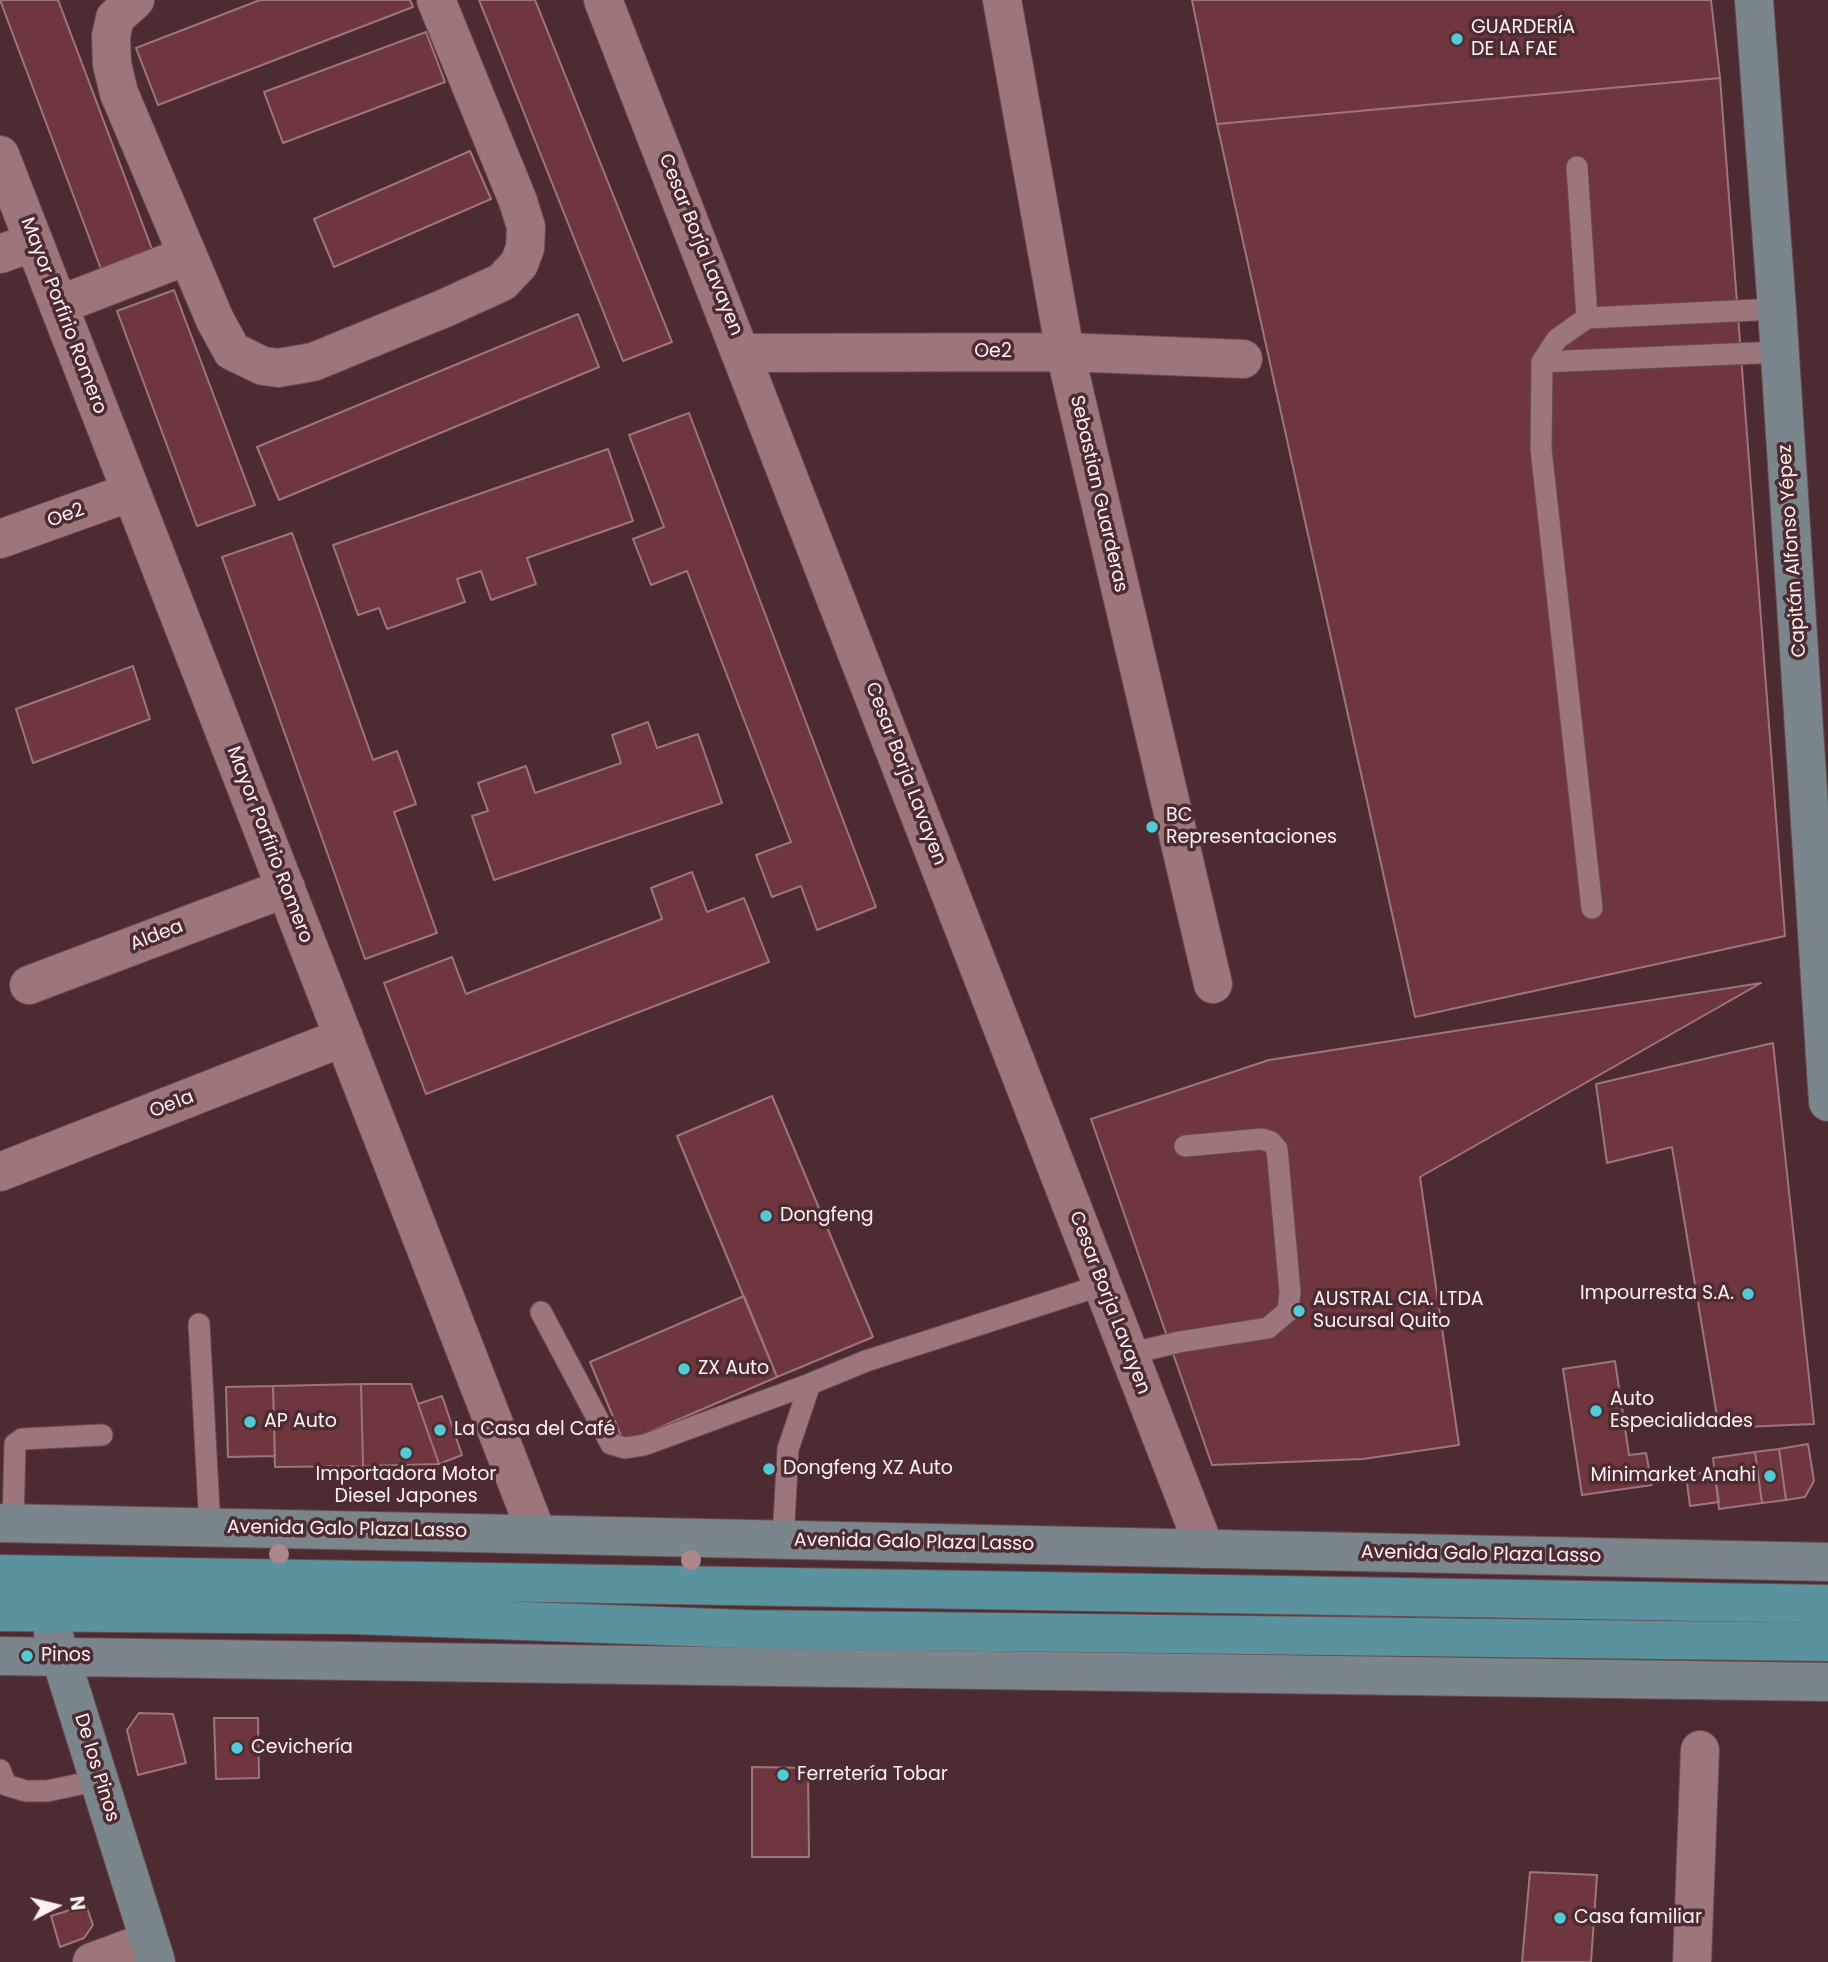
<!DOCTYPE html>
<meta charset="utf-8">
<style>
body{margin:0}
#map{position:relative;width:1828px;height:1962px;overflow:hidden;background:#4d2c31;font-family:Poppins,sans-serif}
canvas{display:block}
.north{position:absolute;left:21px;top:1871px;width:70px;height:70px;-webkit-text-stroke:5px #4d2c31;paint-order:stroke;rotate:83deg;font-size:19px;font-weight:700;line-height:28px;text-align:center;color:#fef0f2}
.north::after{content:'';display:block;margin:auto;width:24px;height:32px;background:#fef0f2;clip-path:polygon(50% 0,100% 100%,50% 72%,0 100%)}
</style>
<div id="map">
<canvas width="1828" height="1962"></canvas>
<div class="north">N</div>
</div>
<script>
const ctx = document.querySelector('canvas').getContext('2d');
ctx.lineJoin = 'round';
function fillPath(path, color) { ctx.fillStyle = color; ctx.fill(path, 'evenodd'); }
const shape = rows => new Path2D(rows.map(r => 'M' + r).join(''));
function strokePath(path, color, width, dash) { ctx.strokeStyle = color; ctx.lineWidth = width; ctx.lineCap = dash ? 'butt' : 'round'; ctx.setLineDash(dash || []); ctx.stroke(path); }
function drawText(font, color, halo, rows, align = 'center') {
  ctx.font = font + ' Poppins,sans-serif'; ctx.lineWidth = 7; ctx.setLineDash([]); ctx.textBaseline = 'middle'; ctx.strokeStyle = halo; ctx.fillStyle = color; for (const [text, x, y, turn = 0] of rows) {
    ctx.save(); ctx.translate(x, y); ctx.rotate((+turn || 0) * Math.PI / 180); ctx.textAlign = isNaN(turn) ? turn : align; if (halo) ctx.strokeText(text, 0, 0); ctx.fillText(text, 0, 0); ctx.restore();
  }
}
const building = shape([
 [0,0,58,0,155,257,104,277,0,0],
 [260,0,410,0,413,7,158,105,136,48,260,0],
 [479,0,535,0,672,342,623,361,479,0],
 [1192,0,1711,0,1720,78,1217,124,1192,0],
 [426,32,445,82,283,143,264,92,426,32],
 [1720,78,1785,936,1415,1017,1217,124,1720,78],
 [470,151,491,199,334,267,314,219,470,151],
 [174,290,255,505,197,526,117,311,174,290],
 [578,314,599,367,279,500,257,447,578,314],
 [689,413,876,907,817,930,801,886,772,897,756,855,791,842,687,571,651,585,633,539,664,527,629,435,689,413],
 [608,449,633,521,527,558,536,584,491,600,481,571,457,579,465,602,387,629,379,608,358,615,333,545,608,449],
 [292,533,373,760,397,751,416,804,394,812,437,933,365,959,222,557,292,533],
 [133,666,150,719,33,763,16,709,133,666],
 [648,722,657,748,698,734,722,803,494,880,472,816,488,811,478,783,526,766,535,793,621,763,612,735,648,722],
 [692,872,707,912,744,898,769,962,426,1094,384,983,452,957,466,994,662,919,651,888,692,872],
 [1761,983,1420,1177,1459,1445,1363,1459,1212,1465,1091,1119,1269,1060,1761,983],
 [1773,1043,1814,1424,1719,1428,1672,1147,1607,1163,1596,1084,1773,1043],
 [772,1096,873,1337,777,1377,677,1136,772,1096],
 [744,1296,777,1377,624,1443,590,1362,744,1296],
 [1615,1361,1629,1455,1646,1453,1652,1485,1582,1495,1563,1369,1615,1361],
 [361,1384,411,1384,439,1464,363,1466,361,1384],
 [361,1384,363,1466,275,1467,273,1386,361,1384],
 [273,1386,275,1456,228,1457,226,1387,273,1386],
 [442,1396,462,1455,439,1464,418,1404,442,1396],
 [1808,1444,1814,1481,1805,1497,1786,1500,1779,1449,1808,1444],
 [1779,1449,1786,1500,1762,1503,1755,1452,1779,1449],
 [1755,1452,1762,1503,1719,1509,1713,1458,1755,1452],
 [1714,1471,1719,1502,1690,1506,1686,1475,1714,1471],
 [139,1713,173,1714,186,1763,138,1775,127,1730,139,1713],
 [214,1718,258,1718,259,1778,216,1779,214,1718],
 [752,1767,808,1768,809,1857,752,1857,752,1767],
 [1530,1872,1597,1875,1591,1962,1522,1962,1530,1872],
 [86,1905,93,1925,84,1938,60,1947,51,1916,86,1905]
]);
fillPath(building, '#6f3640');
strokePath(building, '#9d767b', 2);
const lane = shape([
 [1577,167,1587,318],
 [1542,362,1780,352],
 [1592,908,1541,449,1542,362,1557,339,1587,318,1777,309],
 [541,1312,611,1444,625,1448,644,1445,810,1384],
 [199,1324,210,1528],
 [1129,1354,1179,1342,1268,1328,1288,1311,1290,1292,1277,1149,1271,1142,1262,1139,1185,1146],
 [13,1523,15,1444,22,1439,102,1435],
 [783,1540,788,1449,810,1384,866,1361,1102,1285],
 [0,1770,6,1785,26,1791,47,1791,100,1780]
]);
const street = shape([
 [135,0,115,18,111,36,112,64,119,93,215,320,232,351,263,366,278,368,313,362,445,308,502,282,519,264,525,248,526,227,518,201,436,0],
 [603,0,1205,1549],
 [1002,0,1065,352,1213,984],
 [0,155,537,1534],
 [0,254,34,242],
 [59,305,186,256],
 [742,353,1065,352,1243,359],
 [0,539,131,492],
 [29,985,286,888],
 [0,1172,344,1037],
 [92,1962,149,1941],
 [1692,1962,1700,1750]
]);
const secondary = shape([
 [1754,0,1777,309,1828,1102],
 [0,1523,1828,1562],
 [53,1633,156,1962],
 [0,1656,1828,1682]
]);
const primary = shape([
 [0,1574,1828,1604],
 [0,1612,356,1615,745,1629,1828,1642]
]);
strokePath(lane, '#674c51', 23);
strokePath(street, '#674c51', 40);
strokePath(secondary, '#674c51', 40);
strokePath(primary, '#674c51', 40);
strokePath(lane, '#9d767b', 21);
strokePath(street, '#9d767b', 38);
strokePath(secondary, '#7b858c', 38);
strokePath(primary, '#5a939d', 38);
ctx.fillStyle = '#ac878c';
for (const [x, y] of [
 [279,1554],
 [691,1560]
]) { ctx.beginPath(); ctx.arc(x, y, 10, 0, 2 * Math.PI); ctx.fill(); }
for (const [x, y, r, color] of [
 [1457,39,7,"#52cbd7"],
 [1152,827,7,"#52cbd7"],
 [766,1216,7,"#52cbd7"],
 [1748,1294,7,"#52cbd7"],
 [1299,1311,7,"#52cbd7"],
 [684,1369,7,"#52cbd7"],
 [1596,1411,7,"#52cbd7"],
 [250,1422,7,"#52cbd7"],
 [440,1430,7,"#52cbd7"],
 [406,1453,7,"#52cbd7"],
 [769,1469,7,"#52cbd7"],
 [1770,1476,7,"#52cbd7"],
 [27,1656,7,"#52cbd7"],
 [237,1748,7,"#52cbd7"],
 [783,1775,7,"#52cbd7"],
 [1560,1918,7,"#52cbd7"]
]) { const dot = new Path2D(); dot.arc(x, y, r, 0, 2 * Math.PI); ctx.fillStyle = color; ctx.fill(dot); strokePath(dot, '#4d2c31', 2.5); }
drawText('19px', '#fef0f2', '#4d2c31', [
 ["GUARDERÍA",1471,28],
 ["DE LA FAE",1471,50],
 ["BC",1166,816],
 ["Representaciones",1166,838],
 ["Dongfeng",780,1216],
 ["Impourresta S.A.",1734,1294,"right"],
 ["AUSTRAL CIA. LTDA",1313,1300],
 ["Sucursal Quito",1313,1322],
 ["ZX Auto",698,1369],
 ["Auto",1610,1400],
 ["Especialidades",1610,1422],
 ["AP Auto",264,1422],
 ["La Casa del Café",454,1430],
 ["Dongfeng XZ Auto",783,1469],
 ["Importadora Motor",406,1475,"center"],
 ["Diesel Japones",406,1497,"center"],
 ["Minimarket Anahi",1756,1476,"right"],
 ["Pinos",41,1656],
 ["Cevichería",251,1748],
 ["Ferretería Tobar",797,1775],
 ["Casa familiar",1574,1918]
], 'left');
drawText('19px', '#fef0f2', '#4d2c31', [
 ["Cesar Borja Lavayen",700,245,68],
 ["Mayor Porfirio Romero",63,316,69],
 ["Oe2",993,352],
 ["Sebastian Guarderas",1098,494,77],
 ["Oe2",66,516,-20],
 ["Capitán Alfonso Yépez",1793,551,-94],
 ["Cesar Borja Lavayen",905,774,69],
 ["Mayor Porfirio Romero",269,845,69],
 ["Aldea",157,936,-21],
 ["Oe1a",172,1105,-21],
 ["Cesar Borja Lavayen",1109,1303,69],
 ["Avenida Galo Plaza Lasso",347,1530,1],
 ["Avenida Galo Plaza Lasso",914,1543,1],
 ["Avenida Galo Plaza Lasso",1481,1555,1],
 ["De los Pinos",96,1768,73]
]);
</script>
